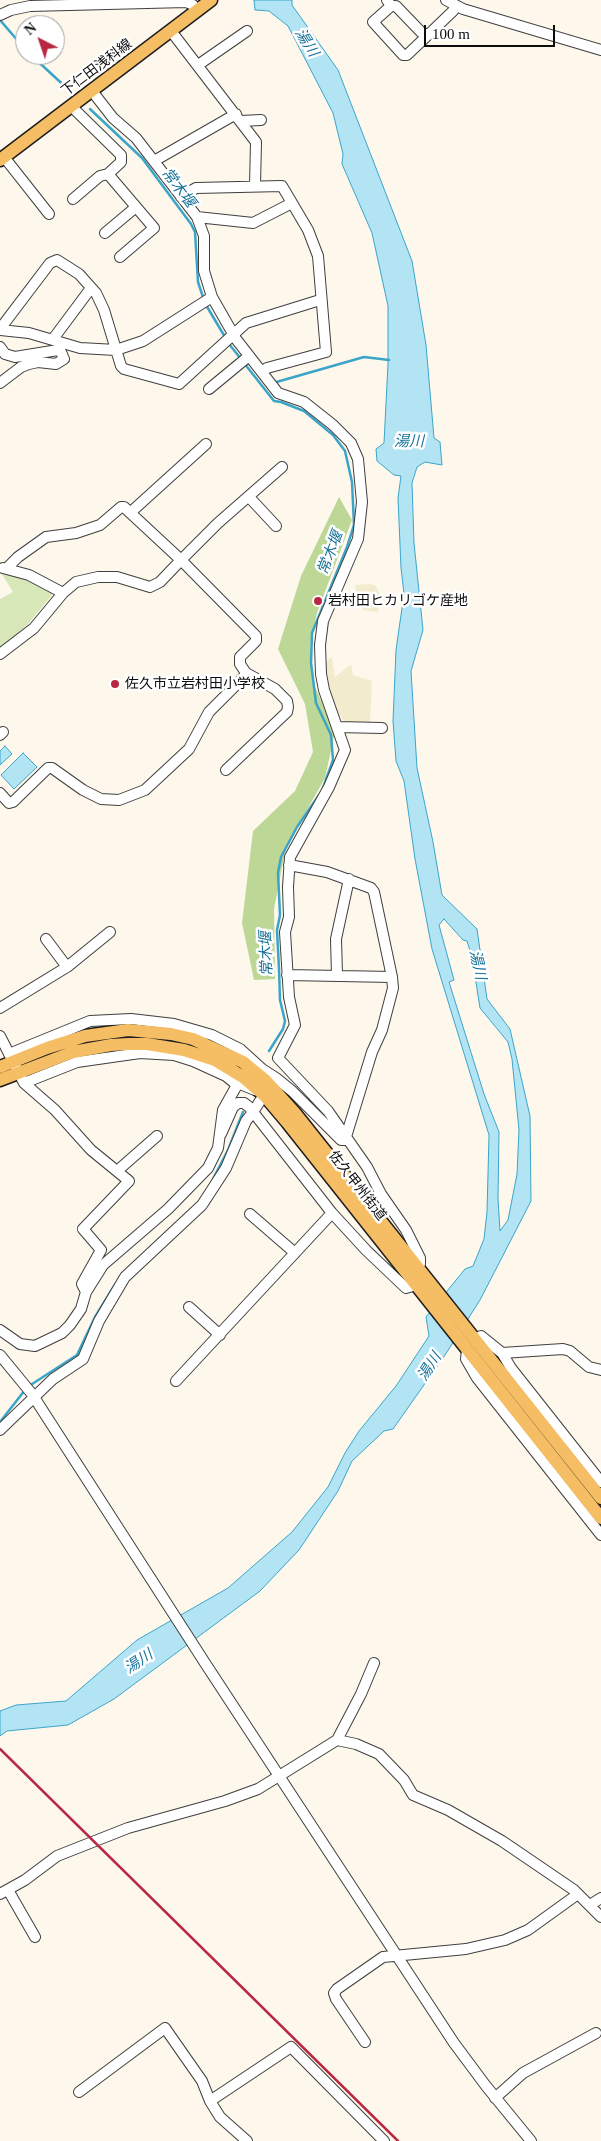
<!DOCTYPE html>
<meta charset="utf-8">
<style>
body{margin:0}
#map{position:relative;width:601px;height:2141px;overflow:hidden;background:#fef8ec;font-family:"Times New Roman",serif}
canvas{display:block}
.north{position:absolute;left:15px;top:15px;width:50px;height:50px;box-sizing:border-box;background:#fff;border:1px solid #9e9e9e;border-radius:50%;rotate:319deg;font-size:14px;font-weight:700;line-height:20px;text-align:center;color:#0c0c0c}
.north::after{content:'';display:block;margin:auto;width:18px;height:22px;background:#b82843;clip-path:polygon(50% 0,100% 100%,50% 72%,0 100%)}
.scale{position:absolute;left:424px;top:25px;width:131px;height:22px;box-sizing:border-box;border:2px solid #0c0c0c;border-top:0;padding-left:6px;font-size:15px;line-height:18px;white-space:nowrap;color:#0c0c0c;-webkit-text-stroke:4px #fff;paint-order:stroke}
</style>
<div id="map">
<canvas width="601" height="2141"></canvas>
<div class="north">N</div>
<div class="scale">100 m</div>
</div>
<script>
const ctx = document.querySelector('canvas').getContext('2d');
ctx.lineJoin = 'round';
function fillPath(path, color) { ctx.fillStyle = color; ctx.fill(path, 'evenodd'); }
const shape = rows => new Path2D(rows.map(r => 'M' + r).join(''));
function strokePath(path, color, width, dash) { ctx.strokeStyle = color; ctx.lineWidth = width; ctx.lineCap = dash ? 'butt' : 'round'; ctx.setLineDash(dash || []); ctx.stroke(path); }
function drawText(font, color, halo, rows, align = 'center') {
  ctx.font = font + ' "Times New Roman","Noto Sans JP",serif'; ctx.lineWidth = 5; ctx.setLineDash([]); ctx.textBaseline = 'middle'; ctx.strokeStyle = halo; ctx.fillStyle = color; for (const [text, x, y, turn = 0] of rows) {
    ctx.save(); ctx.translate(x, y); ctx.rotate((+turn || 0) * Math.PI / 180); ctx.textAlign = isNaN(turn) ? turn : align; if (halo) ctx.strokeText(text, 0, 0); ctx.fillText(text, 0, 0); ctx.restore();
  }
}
fillPath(shape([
 [369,584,375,585,379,592,378,612,363,610,363,603,355,596,356,585],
 [329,658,332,658,335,677,351,664,353,675,372,681,370,724,345,722,337,712,330,698,322,663,328,662]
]), '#f3ebcd');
fillPath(shape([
 [0,571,19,575,52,592,52,595,28,624,0,649,0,599,13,592]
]), '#d7e7b7');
fillPath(shape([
 [339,497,352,520,317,613,310,644,312,680,335,732,325,778,286,847,274,909,275,979,254,980,242,923,253,831,295,791,313,752,305,704,278,649,301,576]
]), '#bdd896');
const water = shape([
 [254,0,292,0,292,5,338,70,412,261,426,345,434,438,440,442,442,465,425,462,417,467,412,483,414,543,423,630,411,671,417,768,433,842,442,895,477,929,487,999,510,1029,530,1116,531,1201,480,1300,445,1355,393,1429,384,1431,352,1461,338,1491,299,1550,260,1591,114,1699,68,1725,7,1731,0,1736,0,1711,16,1705,66,1701,137,1640,228,1588,292,1532,328,1487,345,1453,359,1431,396,1386,429,1336,426,1317,465,1269,473,1266,484,1239,487,1212,489,1135,432,949,415,859,404,781,396,761,393,721,396,650,404,594,401,568,398,498,401,476,394,475,377,461,376,449,384,443,388,364,388,306,372,233,342,164,343,154,333,113,288,26,269,11,255,10,254,0],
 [444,919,463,940,467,941,472,957,480,1008,508,1042,512,1059,519,1130,517,1174,508,1220,500,1231,498,1199,499,1132,484,1094,449,982,454,980,439,925,444,919],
 [5,746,12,754,0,765,0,751,5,746],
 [23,753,37,767,14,789,1,775,23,753]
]);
fillPath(water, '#b2e4f4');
strokePath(water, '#3ba4c9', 1);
strokePath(shape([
 [0,20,25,49],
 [31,55,71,92],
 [90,109,142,158,191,224,195,232,198,282,204,300],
 [206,305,225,337],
 [229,344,241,359],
 [244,363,274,401,281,402,304,411,333,435,345,451,352,482,354,525,347,547,312,633,311,663,316,703,331,735,333,760,323,788],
 [273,383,364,357,389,360],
 [269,1051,283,1029,285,1021,280,1000,279,969,277,930,280,915,278,873,281,857,297,827,319,795],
 [213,1179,228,1150,243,1112],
 [29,1386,77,1355,95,1317,116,1283],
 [0,1422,25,1390]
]), '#3ba4c9', 2.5);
const minor = shape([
 [387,0,391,6,396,6,421,32,428,35],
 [446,0,463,9,601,50],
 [391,6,373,22,403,55,407,55,428,35,453,11,456,6],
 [0,15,11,10,30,6,186,2,193,5,197,10],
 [171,31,256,142,255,185],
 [198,65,247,31],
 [92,91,113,118,136,138,197,217,204,236,204,271,212,297,236,339,278,393,304,402,333,425,351,443,358,459,362,502,358,539,323,621,320,645,321,674,324,690,345,750,329,787,290,857,288,887,289,917,285,932,289,997,295,1025,278,1058,328,1111,367,1167,381,1194,406,1230,420,1258,420,1264,417,1267],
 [71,106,121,155,121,162,108,174,154,228,120,257],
 [241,121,261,120],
 [4,157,49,214],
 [154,161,236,114],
 [181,197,196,188,282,186,308,230,318,256,326,352,267,368,262,372],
 [73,199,100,176,108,174],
 [197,217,253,223,292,203],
 [105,233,136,207],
 [0,329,50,263,57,260,79,274,96,293,104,310,121,366,124,369,179,384,246,323,320,300],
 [0,330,29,333,80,348,116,350,143,341,212,297],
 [53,339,91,288],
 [0,347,5,354,15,357,58,350,61,352,64,359,56,364,38,362,29,364,21,367,0,383],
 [209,389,249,356],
 [249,497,276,526],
 [131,512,206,444],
 [3,568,29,575,63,593],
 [7,568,18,557,46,537,76,533,100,525,121,507,124,507,181,560,218,523,282,467],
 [0,654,34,628,63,593,76,582,98,577,117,577,150,587,160,582,181,560,256,636,256,641,240,657,240,664,246,673,243,678,209,712,189,749,145,790,119,800,101,799,83,790,52,768,48,768,13,802,9,803,0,793],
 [338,727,382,728],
 [0,735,3,732],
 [226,770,287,712,288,707,287,701,275,689,246,673],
 [46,939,67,967],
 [287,975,392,977],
 [337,975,336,939,349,879],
 [0,1008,67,967,110,932],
 [0,1036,24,1083,55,1110,91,1150,129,1181,83,1229,101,1250,82,1284,86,1292,81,1309,70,1325,62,1333,35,1346,20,1344,0,1330],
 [9,1054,90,1021,131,1019,174,1024,212,1035,240,1049,262,1069,276,1078,292,1091,341,1140,345,1140,372,1052,382,1030,393,988,392,977,374,892,371,888,327,872,289,865],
 [24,1083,77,1062,140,1053,174,1055,193,1061,226,1076,237,1085],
 [260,1101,253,1112,332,1213],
 [117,1171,157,1136],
 [250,1214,295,1253],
 [86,1292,103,1265,168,1209,208,1168,218,1148,223,1110,237,1085,240,1084,255,1090],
 [189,1307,220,1335],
 [475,1339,481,1336,502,1353,563,1349,570,1351,589,1367,601,1370],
 [467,1350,466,1359,477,1378,601,1535],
 [502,1353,511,1368,601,1482],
 [0,1355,32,1394,205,1663,454,2043,486,2086,531,2141],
 [176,1381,332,1213,366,1250,406,1288,416,1285],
 [0,1430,53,1379,83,1359,99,1321,125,1277,202,1205,226,1168,246,1121,253,1112,249,1107,244,1103,238,1103,233,1107,221,1134],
 [337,1740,356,1744,379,1754,404,1780,413,1795,448,1810,502,1841,574,1890,601,1917],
 [8,1890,35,1937],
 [0,1894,25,1880,57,1856,128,1828,225,1801,258,1789,279,1776,337,1740,361,1694,374,1663],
 [590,1905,601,1898],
 [365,2042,336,1999,334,1993,337,1989,383,1957,466,1949,505,1940,528,1930,578,1894],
 [79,2092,165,2028,202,2081,210,2101],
 [495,2098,523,2073,596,2033],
 [247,2141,220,2117,210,2101,291,2047,384,2141]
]);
const major = shape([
 [0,160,211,0],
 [0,1067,47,1048,85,1036,128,1030,171,1034,193,1039,243,1062,266,1081,294,1112,601,1498],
 [0,1080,73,1052,111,1045,129,1044,147,1044,184,1050,215,1060,243,1077,265,1096,287,1122,601,1518]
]);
strokePath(minor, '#3f3f3f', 12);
strokePath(major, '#1d1d1d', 15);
strokePath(minor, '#fff', 10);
strokePath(major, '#f5be65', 12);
strokePath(shape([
 [0,1749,398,2141]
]), '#b82843', 2.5);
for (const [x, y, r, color] of [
 [318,601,5,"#b82843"],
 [115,684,5,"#b82843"]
]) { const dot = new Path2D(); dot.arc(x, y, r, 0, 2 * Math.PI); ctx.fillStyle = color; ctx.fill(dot); strokePath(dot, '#fff', 2); }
drawText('14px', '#0c0c0c', '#fff', [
 ["下仁田浅科線",97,68,-37],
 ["佐久甲州街道",357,1186,52]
]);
drawText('14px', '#0c0c0c', '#fff', [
 ["岩村田ヒカリゴケ産地",328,601],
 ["佐久市立岩村田小学校",125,684]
], 'left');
drawText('italic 15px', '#19739a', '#fff', [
 ["湯川",306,43,58],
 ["常木堰",178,188,53],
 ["湯川",409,442],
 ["常木堰",331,553,-69],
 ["常木堰",267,954,-92],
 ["湯川",477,965,78],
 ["湯川",430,1367,-57],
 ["湯川",139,1662,-34]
]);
</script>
